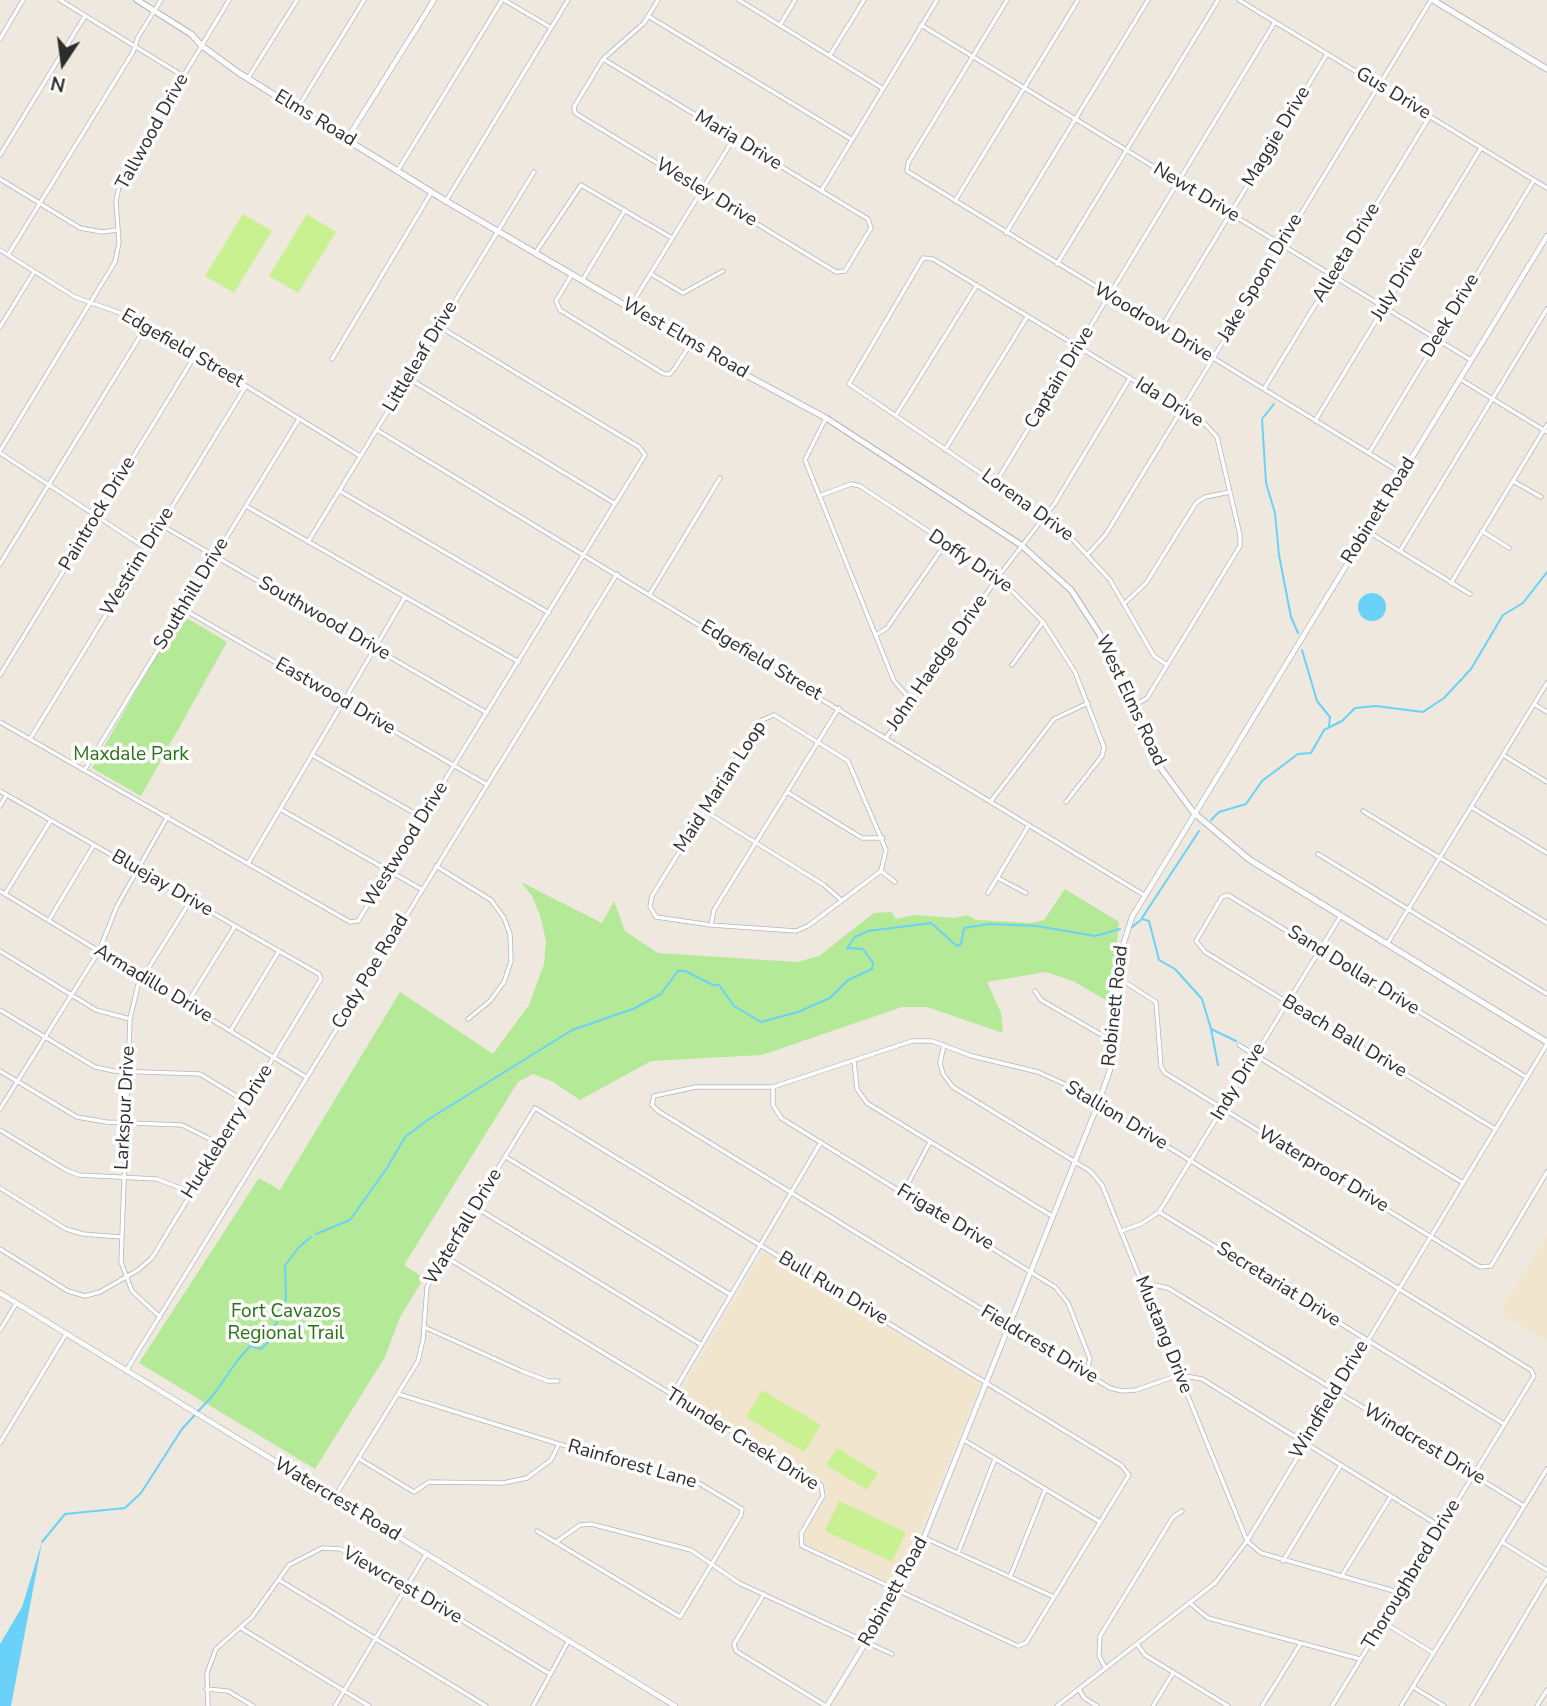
<!DOCTYPE html>
<style>
body{margin:0}
#map{position:relative;width:1547px;height:1706px;overflow:hidden;background:#efe8de;font-family:"Nunito Sans",sans-serif}
canvas{display:block}
.north{position:absolute;left:28px;top:28px;width:70px;height:70px;-webkit-text-stroke:5px #fff;paint-order:stroke;rotate:193deg;font-size:19px;font-weight:700;line-height:28px;text-align:center;color:#2d2d2d}
.north::after{content:'';display:block;margin:auto;width:24px;height:32px;background:#2d2d2d;clip-path:polygon(50% 0,100% 100%,50% 72%,0 100%)}
</style>
<div id="map">
<canvas width="1547" height="1706"></canvas>
<div class="north">N</div>
</div>
<script>
const ctx = document.querySelector('canvas').getContext('2d');
ctx.lineJoin = 'round';
function fillPath(path, color) { ctx.fillStyle = color; ctx.fill(path, 'evenodd'); }
const shape = rows => new Path2D(rows.map(r => 'M' + r).join(''));
function strokePath(path, color, width, dash) { ctx.strokeStyle = color; ctx.lineWidth = width; ctx.lineCap = dash ? 'butt' : 'round'; ctx.setLineDash(dash || []); ctx.stroke(path); }
function drawText(font, color, halo, rows, align = 'center') {
  ctx.font = font + ' "Nunito Sans",sans-serif'; ctx.lineWidth = 7; ctx.setLineDash([]); ctx.textBaseline = 'middle'; ctx.strokeStyle = halo; ctx.fillStyle = color; for (const [text, x, y, turn = 0] of rows) {
    ctx.save(); ctx.translate(x, y); ctx.rotate((+turn || 0) * Math.PI / 180); ctx.textAlign = isNaN(turn) ? turn : align; if (halo) ctx.strokeText(text, 0, 0); ctx.fillText(text, 0, 0); ctx.restore();
  }
}
fillPath(shape([
 [1547,1235,1547,1341,1500,1313],
 [763,1252,981,1384,896,1586,806,1544,803,1537,828,1495,826,1484,679,1394]
]), '#f1e5cd');
fillPath(shape([
 [180,614,227,642,141,796,92,768],
 [521,882,602,923,614,901,625,931,658,953,797,962,819,956,874,913,892,912,896,919,914,915,955,918,967,915,976,920,1032,923,1044,920,1065,889,1119,922,1111,1003,1073,981,1046,972,987,982,1001,1013,1003,1033,927,1007,902,1007,762,1055,651,1061,580,1100,553,1082,533,1074,518,1082,404,1265,424,1278,400,1317,385,1357,315,1469,139,1363,259,1178,280,1190,400,992,493,1054,529,1005,544,964,546,941,540,915,532,896]
]), '#b3e997');
fillPath(shape([
 [243,214,272,231,234,293,205,276],
 [307,214,336,232,298,293,269,276],
 [762,1390,821,1425,804,1452,746,1417],
 [837,1448,878,1473,867,1490,826,1465],
 [839,1501,906,1532,892,1562,825,1531]
]), '#c9f192');
fillPath(shape([
 '1358 607a14 14 0 1 1 28 0a14 14 0 1 1-28 0Z',
 [42,1542,11,1706,0,1706,0,1644,22,1607]
]), '#6ad2f8');
strokePath(shape([
 [1274,404,1262,419,1266,483,1275,513,1279,555,1291,617,1298,633],
 [1302,650,1317,701,1330,717,1329,726],
 [1211,820,1219,812,1246,804,1262,781,1298,754,1311,753,1324,730,1342,721,1355,708,1376,706,1423,712,1444,698,1471,669,1503,615,1523,603,1547,572],
 [1142,918,1199,831],
 [1131,928,1142,919,1149,921,1159,960,1175,969,1202,999,1211,1029,1236,1041],
 [1211,1029,1218,1065],
 [316,1234,350,1220,387,1168,405,1137,429,1119,572,1030,633,1009,661,994,678,971,685,971,713,985,719,985,734,1006,761,1022,798,1012,830,998,848,980,872,969,873,963,863,949,847,948,855,937,868,931,931,923,957,946,961,944,964,928,989,924,1037,926,1095,936,1120,929],
 [42,1542,65,1514,125,1508,141,1493,182,1429,214,1394,237,1361,250,1346,261,1349,269,1341,286,1299,285,1266,298,1248,311,1237]
]), '#6ad2f8', 2);
const minor = shape([
 [60,0,183,76],
 [504,0,550,27],
 [739,0,882,88],
 [1007,0,908,163,907,171,1403,474],
 [1239,0,1547,188],
 [648,16,851,139],
 [780,25,795,0],
 [921,25,1471,360],
 [0,39,23,0],
 [830,55,864,0],
 [603,59,868,219,871,228,845,271,836,272,575,113,574,107,603,59,644,23,658,0],
 [248,78,297,0],
 [297,109,364,0],
 [0,155,85,16],
 [398,170,502,0],
 [0,179,80,228,102,232,117,230],
 [821,191,937,0],
 [446,201,568,0],
 [955,201,1078,0],
 [1006,233,1148,0],
 [0,250,75,297,137,319,360,456],
 [536,252,581,185,672,238],
 [8,255,133,52,138,37,161,0],
 [1057,264,1218,0],
 [572,274,556,301,560,310,664,374,670,374,675,368,691,343],
 [651,274,683,293,723,271],
 [583,279,625,210],
 [630,307,734,138],
 [0,327,34,272],
 [1161,328,1327,54],
 [332,359,431,193],
 [408,378,614,503],
 [1460,379,1547,432],
 [1264,389,1430,116],
 [896,415,977,285],
 [826,418,805,460,894,681,911,700],
 [1315,421,1481,148],
 [377,430,1144,895],
 [945,450,1027,317],
 [0,451,115,262,119,243,116,201,120,182,229,0],
 [0,453,147,549],
 [1369,453,1534,180],
 [1513,481,1541,497],
 [996,482,1275,22],
 [340,491,549,613],
 [819,496,851,484,860,486,998,577,1043,622,1075,672,1104,747,1102,756,1066,802],
 [246,506,519,662],
 [161,525,487,713],
 [1367,531,1470,594],
 [1482,531,1509,548],
 [308,542,534,172],
 [1400,551,1547,309],
 [1089,553,1106,534,1431,0],
 [0,564,147,325],
 [1451,583,1547,425],
 [650,594,720,478],
 [1126,602,1146,583,1196,503,1205,497,1230,492],
 [183,609,486,784],
 [876,635,887,628,946,543],
 [1012,665,1043,622],
 [0,675,196,354],
 [1534,704,1547,712],
 [1132,707,1147,698,1240,546,1240,535,1217,437,1206,425,1130,378,933,259,923,258,849,384,1063,529,1110,580,1154,656,1167,665],
 [774,715,848,761,886,850,881,871,808,926,796,931,711,925,656,917,650,907,652,896,760,721,774,715],
 [0,722,350,922,358,921,645,455,639,447,440,327],
 [886,738,998,577,1055,503,1130,378],
 [30,739,246,386],
 [312,755,423,818],
 [1503,755,1547,782],
 [85,769,299,419],
 [0,791,319,974,321,979,152,1258,138,1270,100,1292,85,1296,68,1291,0,1249],
 [787,792,862,838,883,838],
 [991,801,1054,719,1088,703],
 [0,806,6,796],
 [1471,807,1547,853],
 [280,809,421,889],
 [705,811,824,885,840,899],
 [1363,811,1547,923],
 [1318,854,1547,994],
 [249,862,405,597],
 [436,866,491,900,504,918,510,934,511,961,504,982,490,1001,468,1019],
 [881,871,895,882],
 [998,878,1026,893],
 [0,891,306,1077],
 [988,893,1029,825],
 [5,894,51,820],
 [49,920,94,845],
 [711,925,714,910,839,708],
 [1387,944,1547,683],
 [0,951,96,1010,130,1019],
 [1117,977,1156,1002,1161,1067,1165,1073,1480,1267,1491,1266,1547,1172],
 [1035,991,1041,1000,1114,1042],
 [186,1005,235,926],
 [0,1010,95,1067,114,1071,200,1074,246,1102],
 [231,1030,279,951],
 [944,1045,940,1063,943,1074,953,1087,1090,1171,1102,1185,1247,1541,1261,1553,1401,1593],
 [1239,1045,1463,1183],
 [854,1061,857,1089,867,1103,1052,1216],
 [0,1071,77,1117,106,1122,182,1125,220,1144],
 [773,1087,773,1105,781,1118,1055,1287,1068,1303,1090,1359,1086,1373],
 [0,1109,99,951,117,906,168,816],
 [1495,1129,1205,952,1196,941,1222,897,1228,895,1526,1077],
 [0,1130,66,1170,79,1175,157,1179,190,1192],
 [506,1157,731,1295],
 [0,1188,66,1229,83,1234,121,1237],
 [903,1193,930,1142],
 [475,1207,700,1344],
 [1159,1212,1504,1424],
 [1121,1231,1141,1224,1159,1212,1340,917],
 [1143,1289,1154,1285,1168,1288,1524,1506],
 [160,1317,132,1291,121,1262,130,1019,138,985,191,900],
 [424,1327,522,1371,548,1381,558,1381],
 [0,1330,16,1304],
 [126,1371,617,574],
 [398,1394,559,1444,692,1479,742,1509,741,1515,680,1617,537,1531],
 [672,1395,821,1142],
 [964,1440,1100,1522],
 [0,1443,66,1334],
 [358,1458,414,1492,429,1482,503,1483,527,1478,551,1460,559,1444],
 [334,1498,418,1361,423,1340,427,1287,444,1256,535,1108,1121,1465,1129,1475,1026,1643,1018,1646,802,1546,801,1534,823,1496,821,1485,444,1256],
 [925,1538,1054,1597],
 [556,1542,580,1525,591,1524,691,1550,739,1583,892,1654],
 [1502,1542,1547,1570],
 [958,1553,995,1459],
 [1283,1561,1341,1465],
 [1010,1577,1045,1490],
 [1341,1577,1391,1496],
 [279,1580,486,1706],
 [764,1594,734,1644,736,1651,826,1706],
 [1191,1604,1208,1618,1360,1659],
 [1383,1622,1433,1653],
 [241,1628,369,1706],
 [1137,1644,1145,1655,1228,1706],
 [1105,1667,1099,1656,1100,1636,1173,1517,1182,1511],
 [1413,1687,1444,1706],
 [206,1689,228,1691,253,1706],
 [1079,1689,1084,1698,1097,1706],
 [208,1706,207,1673,216,1649,252,1617,289,1565,322,1548,340,1549,351,1553,550,1674],
 [335,1706,427,1553],
 [533,1706,569,1640],
 [1057,1706,1215,1583,1247,1541,1547,1044],
 [1153,1706,1173,1673],
 [1262,1706,1301,1643],
 [1332,1706,1534,1376,1531,1370,1069,1086,1038,1072,972,1056,932,1041,912,1041,773,1087,696,1087,654,1096,652,1105,658,1111,1110,1388,1122,1391,1136,1390,1179,1375,1202,1379,1441,1527],
 [1401,1706,1547,1469],
 [1472,1706,1547,1579],
 [1537,1706,1547,1690]
]);
const tertiary = shape([
 [347,139,434,0],
 [0,1293,675,1706],
 [827,1706,913,1565,1098,1104,1110,1070,1114,1042,1117,964,1132,917,1547,236]
]);
const secondary = shape([
 [137,0,191,34,202,46,239,73,446,201,731,367,826,418,1021,545,1071,590,1099,633,1144,738,1157,763,1194,813,1250,860,1547,1042],
 [1433,0,1547,69]
]);
strokePath(minor, '#b2b5c1', 5);
strokePath(tertiary, '#b2b5c1', 6);
strokePath(secondary, '#b2b5c1', 7);
strokePath(minor, '#fff', 3.5);
strokePath(tertiary, '#fff', 4.5);
strokePath(secondary, '#fff', 5);
drawText('19px', '#2d2d2d', '#fff', [
 ["Gus Drive",1393,94,31],
 ["Elms Road",315,119,31],
 ["Tallwood Drive",153,132,-61],
 ["Maggie Drive",1277,137,-59],
 ["Maria Drive",738,141,31],
 ["Wesley Drive",706,193,31],
 ["Newt Drive",1196,193,31],
 ["Alleeta Drive",1347,253,-59],
 ["Jake Spoon Drive",1261,278,-59],
 ["July Drive",1398,284,-59],
 ["Deek Drive",1451,316,-59],
 ["Woodrow Drive",1153,323,31],
 ["West Elms Road",685,339,30],
 ["Edgefield Street",182,349,30],
 ["Littleleaf Drive",421,357,-59],
 ["Captain Drive",1060,378,-59],
 ["Ida Drive",1169,403,32],
 ["Lorena Drive",1027,506,36],
 ["Robinett Road",1379,511,-58],
 ["Paintrock Drive",98,514,-59],
 ["Westrim Drive",138,562,-59],
 ["Doffy Drive",970,562,34],
 ["Southhill Drive",192,594,-59],
 ["Southwood Drive",324,619,30],
 ["Edgefield Street",761,661,31],
 ["John Haedge Drive",938,663,-55],
 ["Eastwood Drive",335,697,30],
 ["West Elms Road",1130,701,65],
 ["Maid Marian Loop",721,787,-57],
 ["Westwood Drive",406,845,-58],
 ["Bluejay Drive",162,884,30],
 ["Sand Dollar Drive",1353,971,32],
 ["Cody Poe Road",371,972,-59],
 ["Armadillo Drive",153,984,31],
 ["Robinett Road",1116,1006,-84],
 ["Beach Ball Drive",1344,1037,31],
 ["Indy Drive",1239,1082,-59],
 ["Larkspur Drive",126,1108,-87],
 ["Stallion Drive",1116,1116,31],
 ["Huckleberry Drive",228,1132,-58],
 ["Waterproof Drive",1323,1170,31],
 ["Frigate Drive",945,1218,31],
 ["Waterfall Drive",464,1227,-59],
 ["Secretariat Drive",1278,1285,32],
 ["Bull Run Drive",833,1289,31],
 ["Mustang Drive",1163,1335,68],
 ["Fieldcrest Drive",1039,1345,31],
 ["Windfield Drive",1330,1400,-59],
 ["Thunder Creek Drive",742,1440,32],
 ["Windcrest Drive",1424,1445,31],
 ["Rainforest Lane",632,1465,16],
 ["Watercrest Road",337,1500,31],
 ["Thoroughbred Drive",1412,1575,-59],
 ["Viewcrest Drive",402,1586,30],
 ["Robinett Road",894,1592,-61]
]);
drawText('19px', '#287115', '#fff', [
 ["Maxdale Park",131,755],
 ["Fort Cavazos",286,1312],
 ["Regional Trail",286,1334]
]);
</script>
